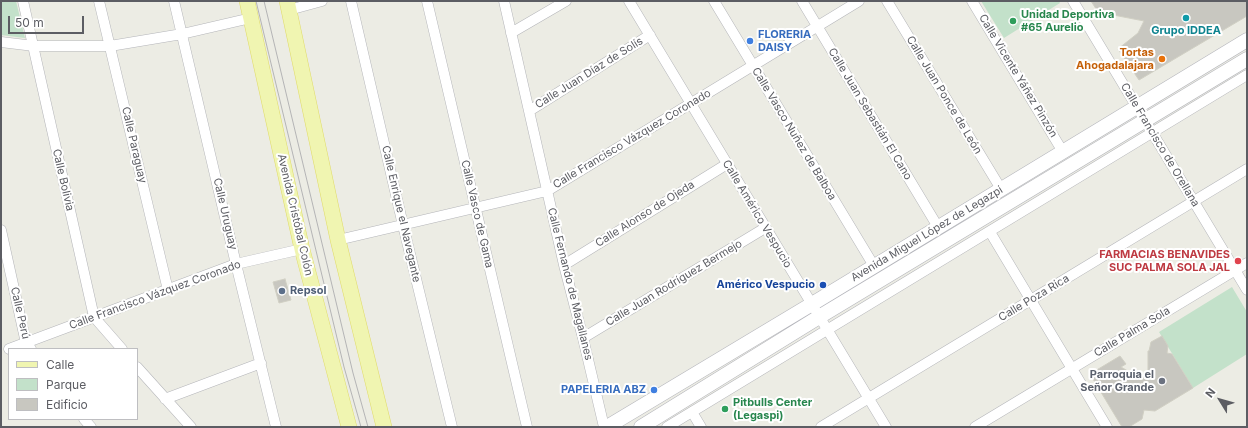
<!DOCTYPE html>
<meta charset="utf-8">
<style>
body{margin:0}
#map{position:relative;width:1248px;height:428px;overflow:hidden;background:#ecece4;font-family:Inter,sans-serif}
canvas{display:block}
.frame{position:absolute;inset:0;border:2px solid #5c5d63;pointer-events:none}
.legend{position:absolute;left:8px;top:348px;width:130px;height:72px;box-sizing:border-box;background:#fff;border:1px solid #bebec1;margin:0;padding:5px 7px;list-style:none;font-size:12px;color:#5c5d63}
.legend li{display:flex;align-items:center;gap:8px;height:20px}
.legend b{width:20px;border:1px solid #bebec1}
.north{position:absolute;left:1200px;top:380px;width:40px;height:40px;-webkit-text-stroke:3px #fff;paint-order:stroke;rotate:307deg;font-size:11px;font-weight:700;line-height:16px;text-align:center;color:#5c5d63}
.north::after{content:'';display:block;margin:auto;width:14px;height:18px;background:#5c5d63;clip-path:polygon(50% 0,100% 100%,50% 72%,0 100%)}
.scale{position:absolute;left:8px;top:16px;width:76px;height:18px;box-sizing:border-box;border:2px solid #5c5d63;border-top:0;padding-left:5px;font-size:12px;line-height:14px;white-space:nowrap;color:#5c5d63;-webkit-text-stroke:3px #fff;paint-order:stroke}
</style>
<div id="map">
<canvas width="1248" height="428"></canvas>
<div class="frame"></div>
<ul class="legend">
<li><b style="height:5px;background:#f0f5b1"></b>Calle</li>
<li><b style="height:11px;background:#c3e1ca"></b>Parque</li>
<li><b style="height:11px;background:#c8c7c0"></b>Edificio</li>
</ul>
<div class="north">N</div>
<div class="scale">50 m</div>
</div>
<script>
const ctx = document.querySelector('canvas').getContext('2d');
ctx.lineJoin = 'round';
function fillPath(path, color) { ctx.fillStyle = color; ctx.fill(path, 'evenodd'); }
const shape = rows => new Path2D(rows.map(r => 'M' + r).join(''));
function strokePath(path, color, width, dash) { ctx.strokeStyle = color; ctx.lineWidth = width; ctx.lineCap = dash ? 'butt' : 'round'; ctx.setLineDash(dash || []); ctx.stroke(path); }
function drawText(font, color, halo, rows, align = 'center') {
  ctx.font = font + ' Inter,sans-serif'; ctx.lineWidth = 4; ctx.setLineDash([]); ctx.textBaseline = 'middle'; ctx.strokeStyle = halo; ctx.fillStyle = color; for (const [text, x, y, turn = 0] of rows) {
    ctx.save(); ctx.translate(x, y); ctx.rotate((+turn || 0) * Math.PI / 180); ctx.textAlign = isNaN(turn) ? turn : align; if (halo) ctx.strokeText(text, 0, 0); ctx.fillText(text, 0, 0); ctx.restore();
  }
}
fillPath(shape([
 [1,1,16,1,25,38,1,35],
 [981,1,1059,1,1060,3,1004,38],
 [1232,287,1247,312,1247,354,1193,388,1159,332]
]), '#c3e1ca');
const building = shape([
 [1091,1,1247,1,1247,16,1139,80,1118,49,1138,33,1144,21,1098,12,1091,1],
 [285,279,291,300,279,303,273,282,285,279],
 [1162,336,1168,346,1167,353,1172,354,1193,388,1155,411,1144,410,1142,419,1129,427,1122,427,1090,374,1120,356,1126,364,1121,367,1138,377,1148,371,1148,351,1149,351,1151,342,1162,336]
]);
fillPath(building, '#c8c7c0');
strokePath(building, '#d0cfc3', 1);
const minor = shape([
 [23,1,94,317,122,349],
 [99,1,168,290],
 [174,1,236,264,276,427],
 [351,1,403,225,452,427],
 [427,1,527,427],
 [504,1,564,265,583,338,604,427],
 [629,1,886,427],
 [714,1,874,266],
 [802,1,938,227],
 [887,1,1001,189],
 [972,1,1063,152],
 [1073,1,1247,290],
 [289,10,322,1],
 [511,33,566,1],
 [1,42,34,46,110,46,182,34,251,18],
 [529,111,650,35],
 [1,230,26,343,31,349],
 [990,232,1107,427],
 [338,240,547,191,859,1],
 [564,265,727,164],
 [583,338,765,228],
 [9,349,236,264,302,249],
 [137,367,191,427],
 [165,399,261,363],
 [692,412,701,427],
 [84,419,91,427],
 [667,427,1247,75],
 [821,427,1247,169],
 [975,427,1247,263]
]);
const secondary = shape([
 [607,427,812,304,1247,40],
 [641,427,819,317,1247,59]
]);
const primary = shape([
 [247,1,302,249,349,427],
 [287,1,338,240,384,427]
]);
strokePath(minor, '#b4b5b9', 11);
strokePath(secondary, '#b5b6bc', 15);
strokePath(primary, '#e0db6a', 16);
strokePath(minor, '#fff', 10);
strokePath(secondary, '#fff', 14);
strokePath(primary, '#f0f5b1', 15);
strokePath(shape([
 [256,1,344,367,361,427],
 [264,1,353,373,368,427]
]), '#b4b4b5', 1);
for (const [x, y, r, color] of [
 [1186,18,4,"#0f9aa8"],
 [1013,21,4,"#2e9e5b"],
 [750,41,4,"#3f7fe0"],
 [1162,59,4,"#e8710a"],
 [1238,261,4,"#e0444e"],
 [823,285,4,"#1a4fb4"],
 [282,291,4,"#5c6f8a"],
 [1162,381,4,"#6b7280"],
 [654,390,4,"#3f7fe0"],
 [725,409,4,"#2e9e5b"]
]) { const dot = new Path2D(); dot.arc(x, y, r, 0, 2 * Math.PI); ctx.fillStyle = color; ctx.fill(dot); strokePath(dot, '#fff', 1.5); }
drawText('bold 11px', '#27864d', '#fff', [
 ["Unidad Deportiva",1021,15],
 ["#65 Aurelio",1021,28],
 ["Pitbulls Center",733,403],
 ["(Legaspi)",733,416]
], 'left');
drawText('bold 11px', '#0d838f', '#fff', [
 ["Grupo IDDEA",1186,31]
]);
drawText('bold 11px', '#366cbe', '#fff', [
 ["FLORERIA",758,35],
 ["DAISY",758,48],
 ["PAPELERIA ABZ",646,390,"right"]
], 'left');
drawText('bold 11px', '#c56008', '#fff', [
 ["Tortas",1154,53],
 ["Ahogadalajara",1154,66]
], 'right');
drawText('11px', '#5c5d63', '#fff', [
 ["Calle Juan Díaz de Solís",589,73,-32],
 ["Calle Vicente Yáñez Pinzón",1018,76,59],
 ["Calle Juan Ponce de León",944,95,59],
 ["Calle Juan Sebastián El Cano",870,114,59],
 ["Calle Vasco Nuñez de Balboa",794,134,59],
 ["Calle Francisco Vázquez Coronado",632,139,-31],
 ["Calle Paraguay",134,145,77],
 ["Calle Francisco de Orellana",1160,145,59],
 ["Calle Bolivia",63,180,77],
 ["Calle Uruguay",225,214,77],
 ["Calle Enrique el Navegante",401,214,77],
 ["Calle Vasco de Gama",477,214,77],
 ["Calle Alonso de Ojeda",645,214,-32],
 ["Calle Américo Vespucio",757,214,59],
 ["Avenida Cristóbal Colón",295,215,77],
 ["Avenida Miguel López de Legazpi",927,234,-31],
 ["Calle Juan Rodríguez Bermejo",674,283,-31],
 ["Calle Fernando de Magallanes",570,284,76],
 ["Calle Francisco Vázquez Coronado",155,295,-20],
 ["Calle Poza Rica",1034,298,-31],
 ["Calle Perú",20,313,77],
 ["Calle Palma Sola",1132,332,-31]
]);
drawText('bold 11px', '#be3a42', '#fff', [
 ["FARMACIAS BENAVIDES",1230,255],
 ["SUC PALMA SOLA JAL",1230,268]
], 'right');
drawText('bold 11px', '#164399', '#fff', [
 ["Américo Vespucio",815,285]
], 'right');
drawText('bold 11px', '#4e5e75', '#fff', [
 ["Repsol",290,291]
], 'left');
drawText('bold 11px', '#5b616d', '#fff', [
 ["Parroquia el",1154,375],
 ["Señor Grande",1154,388]
], 'right');
</script>
